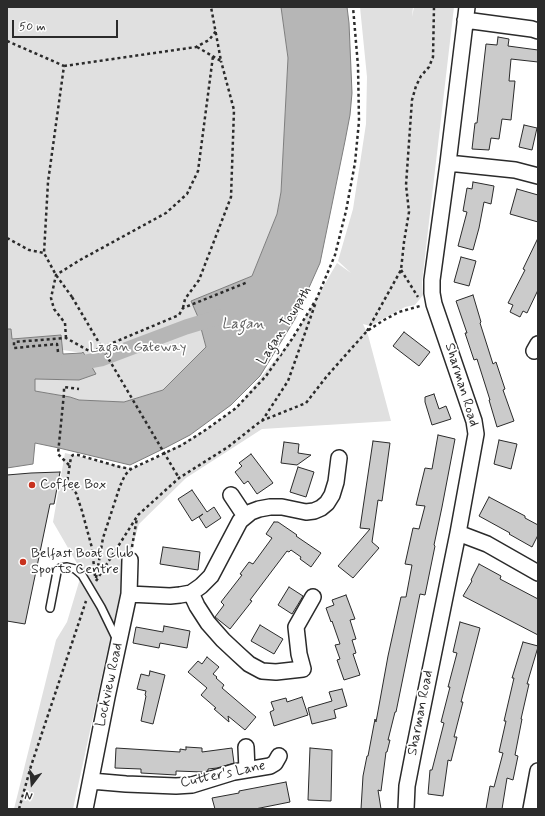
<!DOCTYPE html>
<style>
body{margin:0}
#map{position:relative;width:545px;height:816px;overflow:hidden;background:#fff;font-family:Mynerve,sans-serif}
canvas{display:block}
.frame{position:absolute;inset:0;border:8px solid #2b2b2b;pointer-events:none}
.north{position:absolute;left:12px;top:764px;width:40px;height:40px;-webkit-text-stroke:3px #fff;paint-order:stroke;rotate:196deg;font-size:11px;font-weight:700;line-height:16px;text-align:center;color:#2b2b2b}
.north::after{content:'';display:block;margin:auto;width:14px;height:18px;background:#2b2b2b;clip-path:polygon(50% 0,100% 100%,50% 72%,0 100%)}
.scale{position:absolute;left:12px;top:20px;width:106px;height:18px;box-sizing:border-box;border:2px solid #2b2b2b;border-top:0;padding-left:5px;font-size:12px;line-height:14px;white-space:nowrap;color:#2b2b2b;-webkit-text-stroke:3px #fff;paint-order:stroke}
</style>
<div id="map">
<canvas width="545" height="816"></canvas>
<div class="frame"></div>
<div class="north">N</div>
<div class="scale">50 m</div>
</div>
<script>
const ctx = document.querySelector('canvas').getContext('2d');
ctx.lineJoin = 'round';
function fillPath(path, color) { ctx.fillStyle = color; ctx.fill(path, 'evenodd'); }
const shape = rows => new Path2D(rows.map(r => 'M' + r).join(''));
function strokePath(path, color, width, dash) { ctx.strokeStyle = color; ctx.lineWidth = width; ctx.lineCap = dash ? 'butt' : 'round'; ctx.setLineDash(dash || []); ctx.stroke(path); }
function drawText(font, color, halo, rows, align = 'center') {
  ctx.font = font + ' Mynerve,sans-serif'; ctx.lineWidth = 3.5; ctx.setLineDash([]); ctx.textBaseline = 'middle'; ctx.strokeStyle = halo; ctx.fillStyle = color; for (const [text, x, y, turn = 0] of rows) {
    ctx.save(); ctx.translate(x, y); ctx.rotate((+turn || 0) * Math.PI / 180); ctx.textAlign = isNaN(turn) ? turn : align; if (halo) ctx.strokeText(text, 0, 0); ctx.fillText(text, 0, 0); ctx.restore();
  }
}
fillPath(shape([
 [7,7,281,7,288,58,281,192,277,214,252,276,191,301,198,317,206,347,163,390,124,402,79,400,70,397,35,391,35,379,79,380,83,352,82,353,63,350,60,335,12,339,11,329,7,329],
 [360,7,413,7,412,17,414,7,454,7,422,282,423,295,415,305,405,307,370,326,363,324,368,335,391,421,262,429,186,478,139,524,123,579,73,809,14,809,56,640,67,622,82,572,53,522,65,453,131,469,156,458,207,429,236,408,295,335,337,263,351,273,338,261,353,209,366,124,367,77]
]), '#e0e0e0');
const water = shape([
 [281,7,347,7,349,23,352,93,350,115,345,141,320,263,295,319,260,376,231,405,190,435,167,447,130,465,59,448,35,443,33,464,7,468,7,329,11,329,12,339,61,335,63,354,82,353,83,352,96,374,79,380,35,379,35,391,70,397,79,400,124,402,163,390,206,347,198,317,191,301,252,276,277,214,281,192,288,58,281,7]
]);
fillPath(water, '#b6b6b6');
strokePath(water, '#7e7e7e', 1);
strokePath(shape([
 [69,365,101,359,186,327,219,317]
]), '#b6b6b6', 15);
const building = shape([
 [498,37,509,39,508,46,538,50,538,62,511,59,509,81,515,81,511,120,502,119,499,139,491,138,489,150,472,149,475,123,477,123,486,44,497,45,498,37],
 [524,125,537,128,532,150,519,147,524,125],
 [473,182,494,186,491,204,484,202,479,228,473,250,458,246,467,212,463,211,467,188,472,189,473,182],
 [517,189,538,195,538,222,510,214,517,189],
 [538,238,538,290,527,313,523,311,520,317,510,312,513,305,508,303,525,270,523,269,538,238],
 [461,257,476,261,469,286,454,282,461,257],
 [473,295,481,322,480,323,493,364,496,362,505,389,503,390,514,421,497,427,489,400,490,400,477,359,474,360,465,333,467,333,456,301,473,295],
 [404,332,430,352,419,366,393,346,404,332],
 [434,394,439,409,446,406,451,419,432,425,425,402,425,397,434,394],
 [438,435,455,439,442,507,434,545,435,546,425,595,420,594,396,712,395,712,388,740,390,740,387,752,386,752,381,791,378,790,381,809,361,809,363,776,367,756,368,756,375,719,376,722,388,656,401,597,406,597,412,565,405,564,413,528,419,529,425,506,416,505,425,468,432,469,438,435],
 [499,440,517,444,511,469,494,464,499,440],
 [373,441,390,443,382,501,378,500,372,542,379,548,353,578,338,566,370,529,360,528,373,441],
 [284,442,299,444,298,453,311,455,297,465,281,463,284,442],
 [251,454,273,483,257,494,248,481,244,484,235,472,242,466,239,463,251,454],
 [298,467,314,472,306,497,290,492,298,467],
 [60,472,54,504,50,504,25,624,7,621,7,475,31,473,60,472],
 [192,490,207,512,214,507,221,518,206,528,199,517,203,514,192,521,178,499,192,490],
 [489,497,525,516,525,518,538,525,538,535,532,547,509,534,510,533,479,516,489,497],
 [274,522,278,522,297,535,296,536,321,553,311,567,300,559,301,557,291,550,289,552,287,551,250,600,252,601,230,629,215,617,224,605,221,602,242,575,240,574,249,562,253,564,272,538,266,534,274,522],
 [163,547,200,552,198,570,160,564,163,547],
 [479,564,501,576,500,579,538,599,538,635,463,596,472,581,471,580,479,564],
 [289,587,303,596,297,606,292,614,278,605,289,587],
 [346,595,355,619,350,620,356,639,352,640,356,653,353,654,360,675,344,680,337,660,340,659,335,645,340,644,332,621,331,622,326,608,334,605,332,600,346,595],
 [460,622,480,628,461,702,463,702,454,737,457,737,451,761,448,760,443,796,428,794,430,770,432,770,444,723,441,722,450,687,448,687,457,653,453,652,460,622],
 [260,625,283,639,274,654,251,641,260,625],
 [164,626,190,631,187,648,160,643,159,648,133,643,136,627,163,632,164,626],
 [523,642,538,646,538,647,527,684,529,684,521,719,522,719,515,755,518,756,513,780,507,778,502,809,486,809,490,786,494,787,503,753,499,752,506,721,504,721,514,678,512,678,523,642],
 [207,657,219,667,213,674,217,677,216,678,224,685,222,688,256,717,245,730,228,716,229,722,214,709,216,708,201,695,207,688,188,672,198,661,202,664,207,657],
 [150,671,165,675,153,724,141,721,146,696,145,695,146,691,137,689,141,674,149,676,150,671],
 [342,689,347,706,334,710,336,718,312,724,308,708,332,701,329,692,342,689],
 [302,697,308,715,274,726,270,712,274,710,271,702,286,698,287,702,302,697],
 [186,747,202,748,202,752,232,748,234,763,217,768,208,769,208,771,203,772,176,771,176,775,141,773,141,769,115,768,116,748,180,752,180,749,186,750,186,747],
 [310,748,332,750,331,801,308,800,310,748],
 [286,782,290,802,255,809,215,809,212,798,239,793,239,791,286,782]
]);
fillPath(building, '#cbcbcb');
strokePath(building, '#2b2b2b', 1);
const service = shape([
 [50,608,57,572,60,568,67,567,75,569,82,575,101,607,117,640]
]);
const minor = shape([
 [465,20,532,29,538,31],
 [448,163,515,170,538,176],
 [534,351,538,344],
 [231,495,245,516],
 [458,533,487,544,538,573],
 [191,593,197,606,208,623,223,640,238,654,249,664,262,671,276,672,303,669,299,654,296,627,313,597],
 [129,594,170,596,180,595,191,593,201,586,211,576,240,521,251,512,259,509,270,507,282,507,306,512,314,511,321,508,327,503,332,495,336,482,339,458],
 [246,747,247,770],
 [91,781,126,784,176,786,192,785,234,772,270,766,275,763,279,756],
 [85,809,107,697,129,594,130,560],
 [406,809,407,786,414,750,458,533,476,434,474,421,434,304,432,293,432,280,448,163,467,7],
 [531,809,538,771]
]);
strokePath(service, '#2b2b2b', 10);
strokePath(minor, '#2b2b2b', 18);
strokePath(shape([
 [7,41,46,58,64,66,48,182,44,253,56,275,72,297],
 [197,47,221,61,211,7],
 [64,66,196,47,209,40,216,31],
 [7,238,29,250,44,253],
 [401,270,418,297],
 [183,308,185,299,199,280,231,197,234,110,221,61],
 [367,331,401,270,404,242,409,212,406,185,412,100,416,86,421,76,429,67,433,57,434,7],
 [66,338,65,323,54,309,51,298,56,275,80,260,166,213,187,194,198,171,213,56],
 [58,352,57,344,14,348,14,342,66,338,91,352,179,315,183,308,248,282],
 [262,421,288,381,316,302],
 [69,465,58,454,64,393,64,387,79,389],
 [176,473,179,478],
 [132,547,137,518],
 [95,576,92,548,82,511,76,493,67,483,71,457,73,455,78,455,120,467,131,469],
 [96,578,103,538,120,486,125,475,131,469,182,445,207,429,236,408,266,376,292,339,317,298,335,255,346,211,355,163,359,121,358,66,353,7],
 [96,581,138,515,179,478,228,447,261,421,306,403,327,376,367,331,384,320,399,312,420,306],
 [19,809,31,766,86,601]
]), '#2b2b2b', 2.5, [3, 3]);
strokePath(service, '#fff', 7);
strokePath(minor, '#fff', 15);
strokePath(shape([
 [72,297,176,473]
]), '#2b2b2b', 2.5, [3, 3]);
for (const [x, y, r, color] of [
 [32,485,4,"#c8321e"],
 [23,562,4,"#c8321e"]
]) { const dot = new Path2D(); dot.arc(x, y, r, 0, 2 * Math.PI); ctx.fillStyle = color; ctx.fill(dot); strokePath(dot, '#fff', 1.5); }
drawText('14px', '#2b2b2b', '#fff', [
 ["Lagan Towpath",285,326,-58],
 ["Sharman Road",461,385,73],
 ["Lockview Road",110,685,-78],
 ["Sharman Road",421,713,-79],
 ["Cutter's Lane",223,775,-12]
]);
drawText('14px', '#585858', '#fff', [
 ["Lagan Gateway",138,348]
]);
drawText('14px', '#2b2b2b', '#fff', [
 ["Coffee Box",40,485],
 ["Belfast Boat Club",31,554],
 ["Sports Centre",31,570]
], 'left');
drawText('italic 15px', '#5c5c5c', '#fff', [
 ["Lagan",243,325]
]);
</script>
